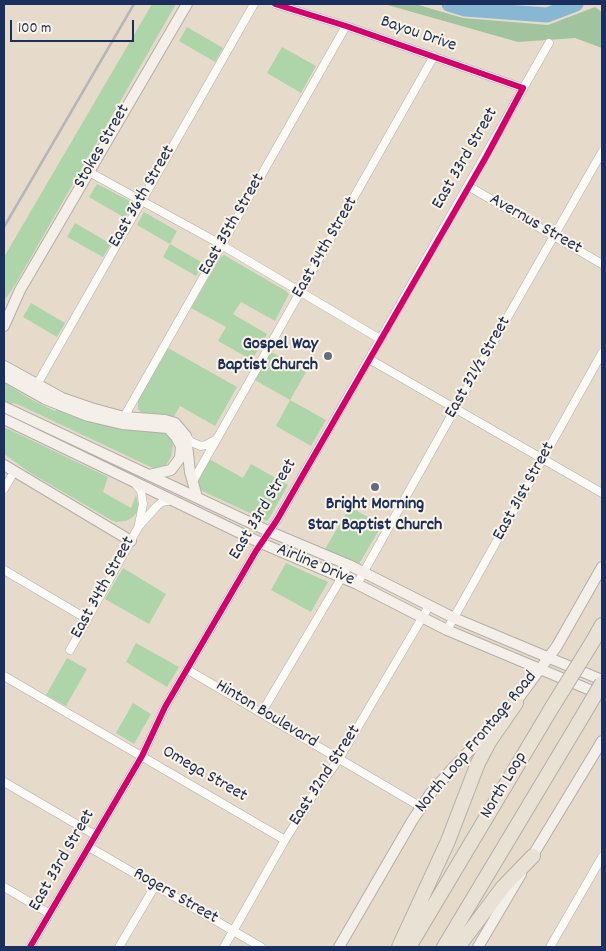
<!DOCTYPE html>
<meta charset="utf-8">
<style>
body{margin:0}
#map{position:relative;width:606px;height:951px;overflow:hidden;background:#e6dbcb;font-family:Dekko,sans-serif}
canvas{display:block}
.frame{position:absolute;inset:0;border:5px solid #1b2f5e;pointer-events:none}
.scale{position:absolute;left:10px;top:20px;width:124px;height:22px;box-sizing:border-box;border:2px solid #1b2f5e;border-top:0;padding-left:6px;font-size:15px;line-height:18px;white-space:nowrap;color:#1b2f5e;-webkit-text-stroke:4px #fcf5e5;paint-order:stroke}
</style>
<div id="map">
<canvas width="606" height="951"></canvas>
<div class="frame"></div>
<div class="scale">100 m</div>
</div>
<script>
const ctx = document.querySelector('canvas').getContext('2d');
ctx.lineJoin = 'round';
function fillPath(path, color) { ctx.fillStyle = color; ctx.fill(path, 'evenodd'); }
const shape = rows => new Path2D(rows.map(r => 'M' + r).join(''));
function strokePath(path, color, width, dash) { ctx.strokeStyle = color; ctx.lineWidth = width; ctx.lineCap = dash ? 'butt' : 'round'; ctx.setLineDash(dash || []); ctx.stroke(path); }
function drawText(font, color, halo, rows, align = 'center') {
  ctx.font = font + ' Dekko,sans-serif'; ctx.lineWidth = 4; ctx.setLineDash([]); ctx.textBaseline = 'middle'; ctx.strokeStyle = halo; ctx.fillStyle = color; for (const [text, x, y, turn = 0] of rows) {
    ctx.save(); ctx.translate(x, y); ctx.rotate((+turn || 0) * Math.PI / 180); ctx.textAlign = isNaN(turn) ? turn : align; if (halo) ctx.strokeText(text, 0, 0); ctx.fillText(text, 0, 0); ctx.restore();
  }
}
fillPath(shape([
 [152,4,176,4,15,285,4,301,4,257],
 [187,27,223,48,215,62,179,41],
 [282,47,316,66,301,93,267,73],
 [97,184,130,201,133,204,125,218,89,197],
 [144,212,177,231,170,244,203,263,196,276,163,257,170,244,137,225],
 [75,223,111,244,103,257,67,237],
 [224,255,286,291,289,294,275,321,241,302,233,314,267,334,252,360,218,341,226,327,191,308,220,258],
 [31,303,65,323,57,337,23,317],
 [168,348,237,387,215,426,180,406,173,418,143,414,138,409,138,401],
 [271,352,306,372,290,400,326,420,311,446,276,426,290,400,255,380],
 [4,383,34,401,55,411,57,408,164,432,170,438,173,445,171,457,165,467,155,469,17,404,12,403,4,418],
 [4,427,108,477,103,492,131,508,136,495,138,505,137,512,133,517,126,521,116,522,111,520,29,472,4,454],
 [209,459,243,478,251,464,288,485,270,517,267,521,200,490,198,477],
 [350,507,382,525,359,564,325,549],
 [286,563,328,582,311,612,271,590],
 [123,568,166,594,149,624,105,599],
 [136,643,179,667,167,687,126,662],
 [67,658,87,669,66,706,46,695],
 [133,703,151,714,134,744,116,733]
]), '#aed4a9');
fillPath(shape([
 [384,4,415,4,463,18,548,25,595,7,602,12,602,48,575,38,518,42]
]), '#a1c49e');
strokePath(shape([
 [449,4,465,9,547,15,576,4]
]), '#87b7d3', 15);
const street = shape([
 [275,4,346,26,523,88],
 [89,172,213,240,380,339],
 [468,186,602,264],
 [369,359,602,493],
 [35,388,254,4],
 [123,422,124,417,346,26],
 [187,437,191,442,201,446,206,445,215,440],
 [193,481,434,56],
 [135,483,141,491,143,504,139,524],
 [4,489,14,472],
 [4,570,87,619],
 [357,584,455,409,602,152],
 [447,630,602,353],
 [70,650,139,526,157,506,162,502,172,500],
 [188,670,421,807],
 [4,676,285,840],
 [262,712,349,565],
 [4,782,95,835],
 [89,847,261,947],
 [4,887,50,914],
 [30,947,142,756,165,707,256,551,277,520,549,43],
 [119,947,155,886],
 [224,947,285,840,315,792,339,759,429,606],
 [550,947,602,857]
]);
const secondary = shape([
 [4,326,20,290,187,4],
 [4,366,62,398,91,408,124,417,165,420,175,423,186,436,190,472,197,497],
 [4,376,45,399,88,416,122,424,168,428,176,437,181,446,180,458,171,470,149,475],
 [4,407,268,531,349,565,454,618,602,680],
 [4,419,261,543,357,584,447,630,602,695],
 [4,465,131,541],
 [512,707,557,646,602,567],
 [530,860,602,741],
 [339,947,412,821,430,794,451,770,497,722],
 [478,947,521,874]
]);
const highway = shape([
 [593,641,602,625],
 [399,947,448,841,478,763,489,742,516,703],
 [409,947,551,709],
 [444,947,579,722],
 [458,947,503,887,533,856]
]);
strokePath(street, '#b3aea8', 9);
strokePath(secondary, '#b3aea8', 12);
strokePath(highway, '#b3aea8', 16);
strokePath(street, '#fbfaf7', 8);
strokePath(secondary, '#f4efe9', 10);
strokePath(highway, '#e9e1d4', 14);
strokePath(shape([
 [4,227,134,4]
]), '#b6b6b9', 2.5);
const highwayBridge = shape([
 [551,709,593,641],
 [579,722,602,683]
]);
strokePath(highwayBridge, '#b3aea8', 16, []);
strokePath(highwayBridge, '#e9e1d4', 14);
strokePath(shape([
 [30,947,142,756,165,707,256,551,277,520,486,157,523,88,346,26,275,4]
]), '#d6006c', 6);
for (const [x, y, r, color] of [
 [328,356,5,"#626b84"],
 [375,487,5,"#626b84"]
]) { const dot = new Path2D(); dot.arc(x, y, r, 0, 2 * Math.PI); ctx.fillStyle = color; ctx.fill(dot); strokePath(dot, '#fcf5e5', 2); }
drawText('18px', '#1b2f5e', '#fcf5e5', [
 ["Bayou Drive",418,35,19],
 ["Stokes Street",103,147,-60],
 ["East 33rd Street",466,159,-60],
 ["East 36th Street",143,197,-60],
 ["East 35th Street",233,225,-60],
 ["Avernus Street",535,225,30],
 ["East 34th Street",326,248,-60],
 ["East 32½ Street",479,368,-60],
 ["East 31st Street",525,492,-61],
 ["East 33rd Street",264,510,-59],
 ["Airline Drive",315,566,23],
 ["East 34th Street",104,588,-61],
 ["Hinton Boulevard",266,715,31],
 ["North Loop Frontage Road",477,743,-50],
 ["Omega Street",204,775,30],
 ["East 32nd Street",326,776,-57],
 ["North Loop",505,786,-59],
 ["East 33rd Street",63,861,-60],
 ["Rogers Street",175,897,30]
]);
drawText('bold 18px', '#1b2f5e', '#fcf5e5', [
 ["Gospel Way",318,346],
 ["Baptist Church",318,367],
 ["Bright Morning",375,506,"center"],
 ["Star Baptist Church",375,527,"center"]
], 'right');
</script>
